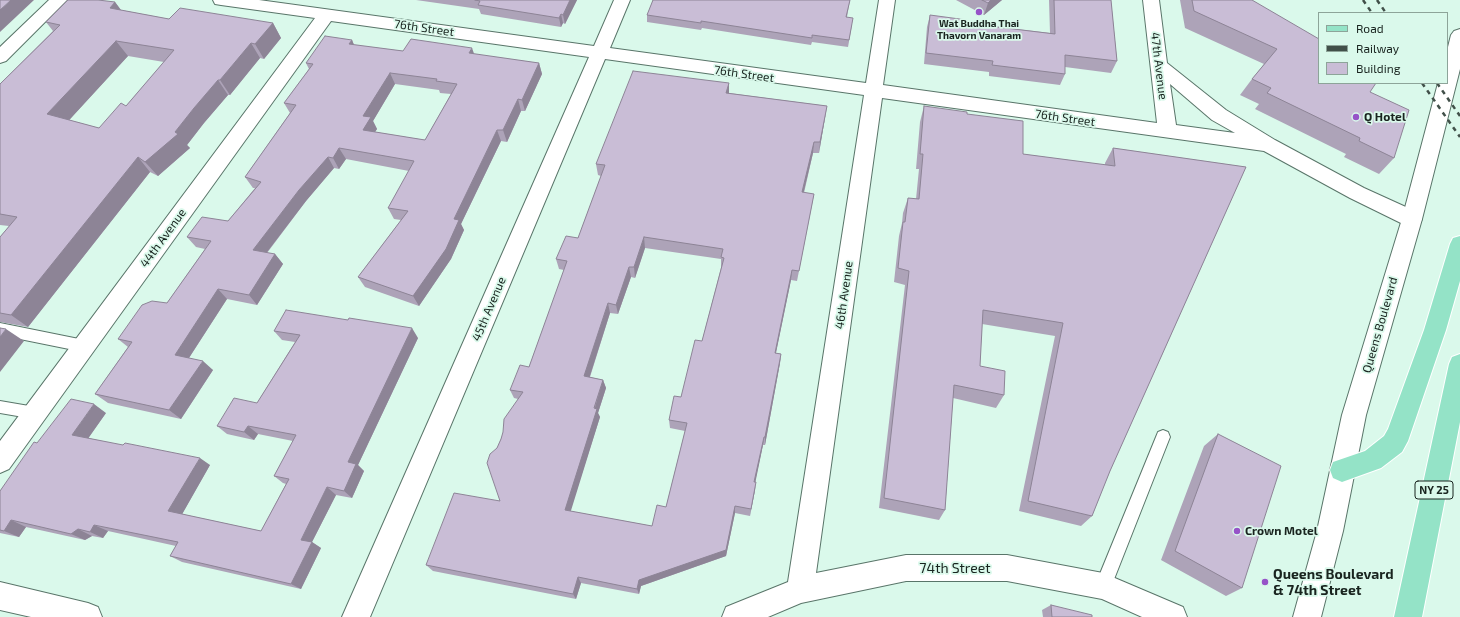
<!DOCTYPE html>
<style>
body{margin:0}
#map{position:relative;width:1460px;height:617px;overflow:hidden;background:#daf9eb;font-family:"Exo 2",sans-serif}
canvas{display:block}
.legend{position:absolute;left:1318px;top:12px;width:130px;height:72px;box-sizing:border-box;background:#daf9eb;border:1px solid #8da499;margin:0;padding:5px 7px;list-style:none;font-size:12px;color:#19241f}
.legend li{display:flex;align-items:center;gap:8px;height:20px}
.legend b{width:20px;border:1px solid #8da499}
</style>
<div id="map">
<canvas width="1460" height="617"></canvas>
<ul class="legend">
<li><b style="height:5px;background:#94e3c7"></b>Road</li>
<li><b style="height:5px;background:#415049"></b>Railway</li>
<li><b style="height:11px;background:#c9bdd6"></b>Building</li>
</ul>
</div>
<script>
const ctx = document.querySelector('canvas').getContext('2d');
ctx.lineJoin = 'round';
const shape = rows => new Path2D(rows.map(r => 'M' + r).join(''));
function strokePath(path, color, width, dash) { ctx.strokeStyle = color; ctx.lineWidth = width; ctx.lineCap = dash ? 'butt' : 'round'; ctx.setLineDash(dash || []); ctx.stroke(path); }
function fillPath(path, color) { ctx.fillStyle = color; ctx.fill(path, 'evenodd'); }
function drawText(font, color, halo, rows, align = 'center') {
  ctx.font = font + ' "Exo 2",sans-serif'; ctx.lineWidth = 3.5; ctx.setLineDash([]); ctx.textBaseline = 'middle'; ctx.strokeStyle = halo; ctx.fillStyle = color; for (const [text, x, y, turn = 0] of rows) {
    ctx.save(); ctx.translate(x, y); ctx.rotate((+turn || 0) * Math.PI / 180); ctx.textAlign = isNaN(turn) ? turn : align; if (halo) ctx.strokeText(text, 0, 0); ctx.fillText(text, 0, 0); ctx.restore();
  }
}
const service = shape([
 [0,323,84,340,89,342,91,346,89,350,84,352,0,335,0,323],
 [0,401,35,407,40,408,42,413,40,418,35,419,0,413,0,401],
 [1163,430,1168,432,1170,437,1109,592,1103,594,1097,592,1095,586,1156,437,1158,432,1163,430]
]);
const minor = shape([
 [49,0,67,0,6,61,0,63,0,47,49,0],
 [213,0,259,0,594,46,614,0,630,0,610,48,866,83,879,0,895,0,883,85,1157,123,1143,0,1159,0,1167,63,1226,110,1275,140,1364,188,1419,213,1422,219,1419,225,1412,227,1405,225,1350,198,1264,151,882,98,816,573,906,555,1007,555,1103,573,1183,607,1187,617,1142,617,1102,599,1007,581,906,581,801,603,768,617,722,617,726,607,788,582,864,95,605,59,370,617,342,617,589,57,331,21,9,469,0,473,0,441,315,18,221,5,215,4,213,0],
 [1170,84,1212,120,1235,133,1176,125,1170,84],
 [0,582,88,603,98,607,102,617,31,617,0,610,0,582]
]);
const tertiary = shape([
 [1460,29,1460,69,1422,219,1366,415,1343,531,1321,617,1293,617,1317,531,1342,415,1402,219,1438,83,1447,83,1447,51,1451,35,1454,31,1460,29]
]);
const primary = shape([
 [1460,236,1460,281,1446,330,1408,441,1402,452,1381,468,1342,482,1333,478,1330,470,1333,462,1365,451,1384,436,1388,429,1424,330,1450,244,1453,238,1460,236],
 [1460,354,1460,422,1422,617,1394,617,1449,364,1452,357,1460,354]
]);
strokePath(service, '#597569', 2);
strokePath(minor, '#597569', 2);
strokePath(tertiary, '#597569', 2);
strokePath(primary, '#fff', 2);
fillPath(service, '#fff');
fillPath(minor, '#fff');
fillPath(tertiary, '#fff');
fillPath(primary, '#94e3c7');
strokePath(shape([
 [1363,0,1372,13],
 [1377,0,1386,13],
 [1422,83,1460,137],
 [1437,83,1460,116]
]), '#415049', 2.5, [4.5, 4.5]);
fillPath(shape([
 [416,0,577,0,565,24,563,23,561,27,481,14,479,9],
 [653,0,850,0,847,17,852,25,848,47,812,42,811,45,702,28,701,30,647,22,647,15],
 [956,0,1002,0,984,15],
 [1049,0,1111,0,1117,61,1111,73,1065,67,1065,74,1060,85,989,76,989,72,924,64,927,27,930,15,966,23,1050,33],
 [1180,0,1252,0,1370,92,1394,158,1379,174,1344,157,1346,154,1255,109,1259,104,1240,95,1252,79,1264,64,1185,28],
 [115,2,121,10,169,19,273,23,281,38,264,59,260,58,230,95,228,95,204,123,187,145,190,148,158,176,150,172,28,327,0,322,0,237,9,226,0,225,0,84,53,31,46,22],
 [128,56,164,62,126,106,99,128,69,120],
 [352,40,354,45,403,51,474,54,539,63,542,74,525,111,521,111,507,142,501,141,461,224,464,230,451,259,419,306,365,287,358,277,401,220,394,219,388,208,409,171,346,159,339,169,334,168,306,201,267,253,275,254,283,264,257,305,227,299,189,358,213,370,181,419,108,403,95,394,128,347,118,339,167,303,205,249,196,247,187,237,228,221,255,188,253,188,245,177,290,113,284,103,309,69,306,63],
 [395,84,439,90,440,93,451,94,425,140,375,132,377,129,373,121],
 [729,83,729,93,827,106,819,153,813,153,804,193,814,194,812,205,797,281,791,280,776,353,781,354,780,363,765,445,763,445,755,482,755,490,750,516,735,513,726,556,641,586,639,594,581,583,576,599,433,571,426,565,500,501,497,448,518,399,514,398,510,390,529,367,564,270,559,269,556,259,578,238,601,176,598,175,596,164],
 [645,248,721,259,721,268,702,341,681,397,669,420,670,428,685,431,666,507,652,526,570,511,600,417,598,413,606,388,603,380,590,377,610,313,618,314,631,277,635,278],
 [924,106,967,114,1023,154,1105,165,1105,163,1113,148,1246,167,1110,471,1092,516,1081,526,1019,511,1055,336,982,324,980,366,1004,395,996,408,953,398,945,510,939,520,879,508,905,285,894,282,899,236,902,223,903,213,908,198,916,199,919,169,916,169,920,122],
 [274,331,418,338,358,465,364,471,352,498,336,495,312,542,321,548,301,589,182,562,170,556,176,546,108,531,103,538,92,536,85,540,26,527,19,537,0,533,0,491,37,443,106,413,88,438,210,465,182,514,261,531,286,484,283,483,274,476,293,441,258,434,254,440,227,434,217,426,257,403,295,342,282,340],
 [1218,434,1242,588,1226,596,1161,560,1204,446],
 [1051,605,1092,617,1043,617,1042,610]
]), '#ada3b8');
fillPath(shape([
 [11,0,34,0,0,32,0,10],
 [570,0,577,0,565,24,563,15],
 [991,0,1002,0,984,15,988,3],
 [115,2,126,17,110,8],
 [561,14,563,23,561,27,559,18],
 [273,23,281,38,264,59,255,44],
 [352,40,357,52,349,44],
 [116,41,128,56,61,129,47,114],
 [251,43,260,58,230,95,220,80],
 [472,48,476,59,469,53],
 [539,63,542,74,525,111,522,100],
 [390,73,395,84,373,121,377,129,369,141,363,130,363,116],
 [218,80,228,95,204,123,187,145,190,148,158,176,145,162,175,132,194,108],
 [729,83,729,95,726,93],
 [518,99,521,111,507,142,503,130],
 [827,106,825,118,819,153,820,142],
 [497,130,501,141,461,224,464,230,451,259,419,306,413,296,454,219],
 [814,142,813,153,801,203,802,192],
 [339,148,346,159,339,169,333,158],
 [138,157,150,172,28,327,11,315],
 [328,157,334,168,306,201,261,260,253,250,299,190],
 [644,237,645,248,635,278,634,267],
 [275,254,283,264,257,305,249,295],
 [629,267,631,277,618,314,616,305],
 [792,270,791,280,774,362,775,353],
 [218,289,227,299,185,364,175,355],
 [608,303,610,313,587,385,584,376],
 [412,328,418,338,358,465,364,471,352,498,344,491,348,462],
 [6,329,24,341,0,372,0,337],
 [781,354,780,363,765,445,765,437],
 [203,361,213,370,181,419,169,410],
 [603,380,606,388,598,413,600,417,569,517,565,510],
 [94,404,106,413,85,443,72,435],
 [248,426,258,434,254,440,244,432],
 [764,437,763,445,754,489,754,482],
 [200,458,210,465,180,518,168,511],
 [756,482,755,490,750,516,751,509],
 [327,487,336,495,312,542,321,548,301,589,291,584,301,540],
 [735,506,735,513,726,556,641,586,639,594,637,589,639,580],
 [11,520,26,527,19,537,4,531],
 [94,525,108,531,103,538,90,532],
 [78,529,92,536,85,540,71,534],
 [578,577,581,583,576,599,573,594]
]), '#8d8496');
const building = shape([
 [0,0,11,0,0,10,0,0],
 [68,0,98,0,115,2,110,8,169,19,180,8,273,23,255,44,251,43,220,80,218,80,194,108,175,132,178,134,145,162,138,157,11,315,0,313,0,237,17,217,0,214,0,84,60,25,46,22,68,0],
 [116,41,174,50,126,106,121,103,99,128,47,114,116,41],
 [475,0,570,0,563,15,561,14,559,18,478,5,480,1,475,0],
 [653,0,850,0,846,17,853,18,849,40,812,35,812,38,701,21,701,23,647,15,653,0],
 [982,0,991,0,988,3,982,0],
 [1054,0,1111,0,1117,61,1065,55,1065,74,992,65,993,61,926,53,930,15,967,20,964,23,1055,34,1054,0],
 [1192,0,1252,0,1319,39,1319,83,1376,83,1370,92,1409,110,1394,158,1359,141,1360,138,1267,93,1271,88,1252,79,1277,49,1194,11,1192,0],
 [325,36,352,40,349,44,403,51,411,39,472,48,469,53,539,63,522,100,518,99,503,130,497,130,454,219,459,220,446,249,413,296,358,277,408,211,388,208,414,161,339,148,333,158,328,157,299,190,253,250,275,254,249,295,218,289,175,355,203,361,169,410,95,394,132,342,118,339,142,305,152,301,167,303,211,241,187,237,202,217,228,221,261,182,245,177,296,105,284,103,313,64,306,63,325,36],
 [390,73,437,79,436,81,457,84,425,140,363,130,371,117,363,116,390,73],
 [633,71,729,83,726,93,827,106,820,142,814,142,802,192,814,194,799,271,792,270,775,353,781,354,765,437,764,437,754,482,756,482,751,509,735,506,726,550,639,580,637,589,578,577,573,594,426,565,454,493,500,501,487,463,490,454,497,448,501,439,503,432,504,419,523,392,510,390,520,365,529,367,567,261,556,259,566,236,578,238,605,165,596,164,633,71],
 [644,237,723,249,721,257,724,258,702,341,695,340,681,397,674,396,669,420,687,423,666,507,657,505,652,526,565,510,597,409,594,408,603,380,584,376,608,303,616,305,629,267,634,267,644,237],
 [924,106,967,112,967,114,1023,121,1023,154,1115,166,1113,148,1246,167,1110,471,1092,516,1028,501,1063,323,983,310,980,366,1005,371,1004,395,954,385,945,510,884,498,909,271,898,268,903,222,905,222,908,198,919,199,923,154,920,154,924,106],
 [286,310,348,320,349,318,412,328,348,462,356,464,344,491,327,487,301,540,312,542,291,584,170,556,178,542,94,525,90,532,78,529,71,534,11,520,4,531,0,530,0,491,34,442,37,443,71,399,94,404,72,435,123,445,125,443,200,458,168,511,261,531,289,479,274,476,296,435,248,426,244,432,217,426,234,398,257,403,300,335,274,331,286,310],
 [0,328,6,329,0,337,0,328],
 [1218,434,1281,466,1242,588,1175,551,1218,434],
 [1051,605,1092,615,1092,617,1052,617,1051,605]
]);
fillPath(building, '#c9bdd6');
strokePath(building, '#8d8496', 1);
for (const [x, y, r, color] of [
 [979,12,4,"#9653c8"],
 [1356,117,4,"#9653c8"],
 [1237,531,4,"#9653c8"],
 [1265,582,4,"#9653c8"]
]) { const dot = new Path2D(); dot.arc(x, y, r, 0, 2 * Math.PI); ctx.fillStyle = color; ctx.fill(dot); strokePath(dot, '#daf9eb', 1.5); }
drawText('bold 10px', '#19241f', '#daf9eb', [
 ["Wat Buddha Thai",979,24],
 ["Thavorn Vanaram",979,36]
]);
for (const [x, y, w] of [
 [1434,490,38]
]) { const box = new Path2D(); box.roundRect(x - w / 2, y - 9, w, 18, 3); ctx.fillStyle = '#daf9eb'; ctx.fill(box); strokePath(box, '#19241f', 1); }
drawText('bold 11px', '#19241f', null, [
 ["NY 25",1434,490]
]);
drawText('12px', '#19241f', '#daf9eb', [
 ["76th Street",424,28,8],
 ["47th Avenue",1159,66,83],
 ["76th Street",744,74,8],
 ["76th Street",1065,118,8],
 ["44th Avenue",163,238,-54],
 ["46th Avenue",844,295,-82],
 ["45th Avenue",489,309,-67],
 ["Queens Boulevard",1380,325,-74]
]);
drawText('bold 12px', '#19241f', '#daf9eb', [
 ["Q Hotel",1364,117],
 ["Crown Motel",1245,531]
], 'left');
drawText('14px', '#19241f', '#daf9eb', [
 ["74th Street",955,568]
]);
drawText('bold 14px', '#19241f', '#daf9eb', [
 ["Queens Boulevard",1273,574],
 ["& 74th Street",1273,590]
], 'left');
</script>
